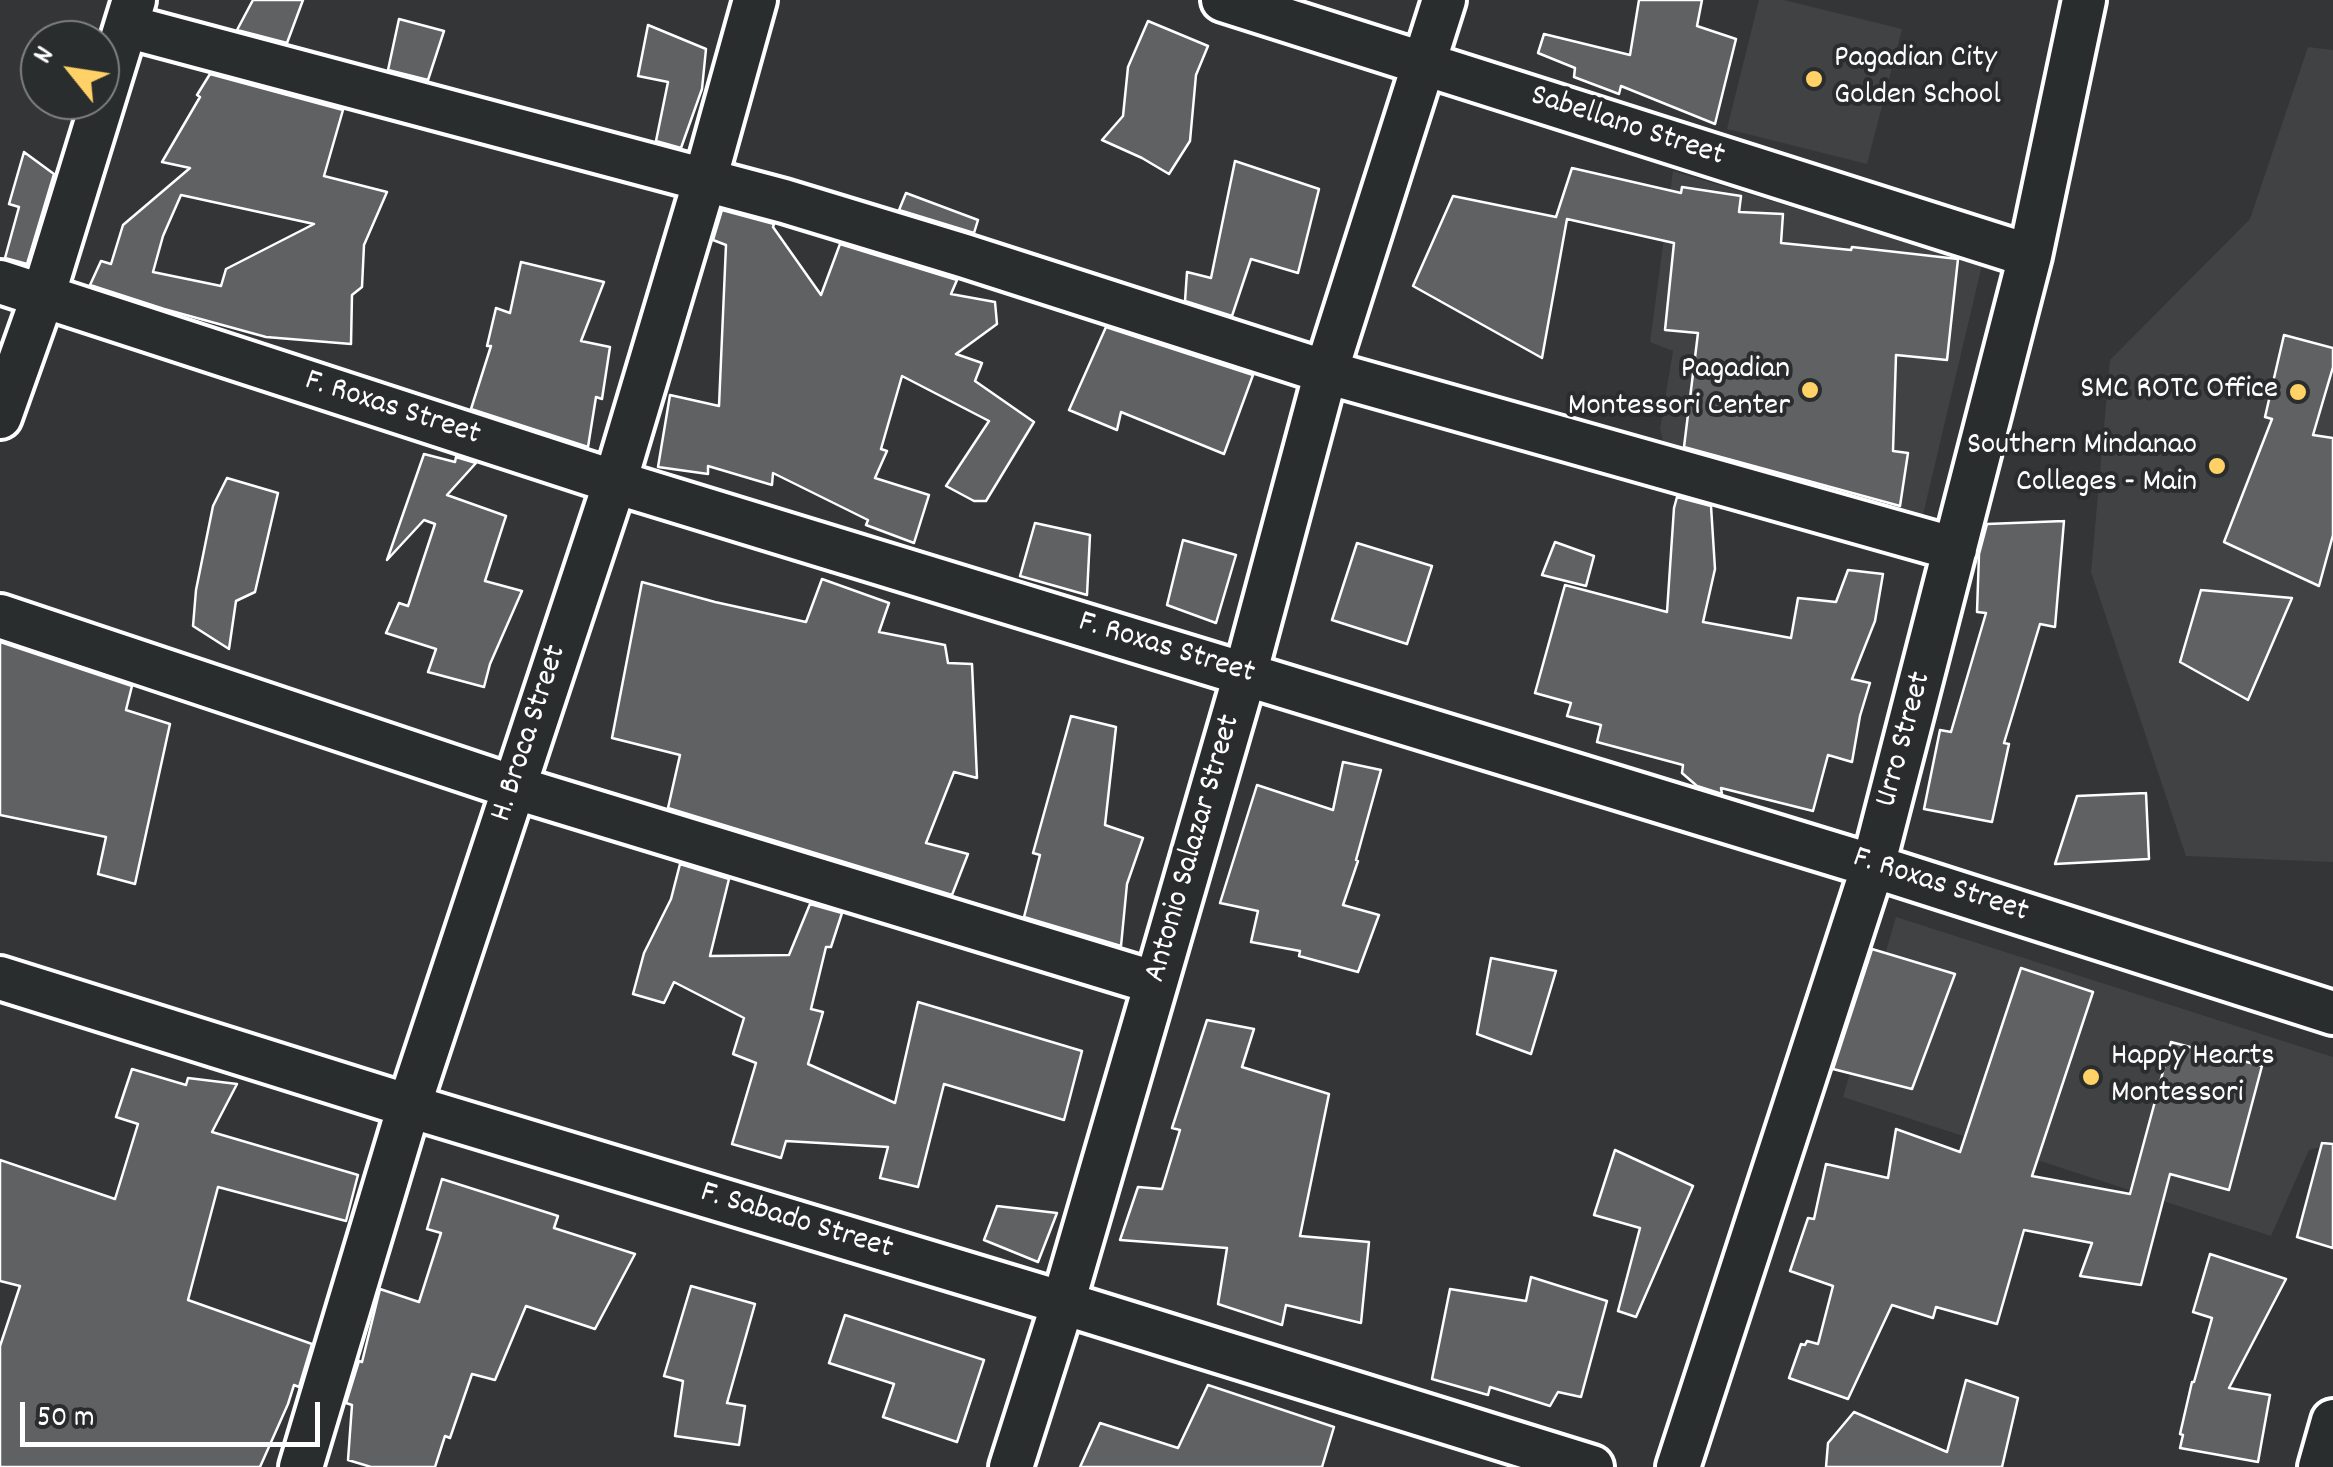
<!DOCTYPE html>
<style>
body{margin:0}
#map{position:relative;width:2333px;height:1467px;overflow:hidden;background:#333536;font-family:Dekko,sans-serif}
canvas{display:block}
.north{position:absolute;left:20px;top:20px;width:100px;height:100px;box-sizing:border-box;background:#2a2d2e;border:2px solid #7f8182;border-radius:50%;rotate:300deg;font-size:28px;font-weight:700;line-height:40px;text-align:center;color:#fff}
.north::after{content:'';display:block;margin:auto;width:35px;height:45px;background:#ffd166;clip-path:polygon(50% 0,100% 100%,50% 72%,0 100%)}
.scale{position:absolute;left:20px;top:1402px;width:300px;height:45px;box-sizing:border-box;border:5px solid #fff;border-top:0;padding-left:12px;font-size:30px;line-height:35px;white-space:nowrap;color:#fff;-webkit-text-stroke:8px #2a2d2e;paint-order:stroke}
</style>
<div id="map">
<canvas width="2333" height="1467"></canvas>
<div class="north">N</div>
<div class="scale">50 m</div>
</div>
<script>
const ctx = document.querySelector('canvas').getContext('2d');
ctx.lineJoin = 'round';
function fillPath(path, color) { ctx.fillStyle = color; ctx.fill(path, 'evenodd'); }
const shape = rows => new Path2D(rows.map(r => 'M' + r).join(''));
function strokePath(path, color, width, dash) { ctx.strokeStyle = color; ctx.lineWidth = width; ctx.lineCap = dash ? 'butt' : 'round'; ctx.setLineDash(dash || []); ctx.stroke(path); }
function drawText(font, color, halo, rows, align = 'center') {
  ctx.font = font + ' Dekko,sans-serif'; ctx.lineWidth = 8; ctx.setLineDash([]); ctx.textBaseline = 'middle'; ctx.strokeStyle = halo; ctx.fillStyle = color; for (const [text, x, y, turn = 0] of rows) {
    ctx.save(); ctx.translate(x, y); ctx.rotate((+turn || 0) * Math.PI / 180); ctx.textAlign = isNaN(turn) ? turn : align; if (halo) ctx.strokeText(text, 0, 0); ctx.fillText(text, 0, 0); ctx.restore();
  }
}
fillPath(shape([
 [1759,0,1784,0,1902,29,1867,164,1727,129],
 [2308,47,2333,50,2333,862,2186,856,2091,572,2110,360,2250,219],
 [1673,171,1982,265,1918,536,1667,458,1660,429,1673,351,1650,342],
 [1896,917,2333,1057,2333,1144,2309,1150,2271,1236,1843,1097]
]), '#404243');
const building = shape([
 [253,0,303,0,287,43,237,30,253,0],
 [1639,0,1702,0,1697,26,1736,39,1715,124,1621,86,1619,94,1574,77,1575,68,1538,53,1544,34,1630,55,1639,0],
 [399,19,444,31,428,80,388,70,399,19],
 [1148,21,1208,46,1196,75,1190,141,1169,174,1142,158,1102,140,1123,116,1128,67,1148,21],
 [648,25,706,49,702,89,681,148,656,141,668,82,638,76,648,25],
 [210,74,343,110,324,176,387,192,364,245,362,287,352,295,351,344,266,337,164,309,90,285,101,261,111,264,123,225,190,168,162,162,200,97,197,95,210,74],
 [181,195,314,224,226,269,221,286,153,272,163,236,181,195],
 [24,152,54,174,27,264,5,258,19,207,9,204,24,152],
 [1235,161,1319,189,1298,273,1251,259,1232,316,1185,301,1187,272,1211,278,1235,161],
 [1572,168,1681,193,1682,187,1741,196,1739,212,1783,214,1781,243,1851,250,1852,247,1958,259,1947,360,1896,355,1893,451,1908,453,1900,506,1684,447,1698,333,1665,330,1674,243,1567,219,1542,358,1413,286,1453,196,1556,217,1572,168],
 [906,193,978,220,974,233,899,210,906,193],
 [722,210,774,224,773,227,821,295,840,244,957,280,951,294,995,302,997,324,956,354,982,363,975,381,1034,422,986,501,974,501,946,486,989,421,902,376,881,449,887,451,875,478,929,495,914,543,866,525,868,520,773,473,772,485,708,466,708,474,658,467,670,395,719,406,726,245,713,240,722,210],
 [521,262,604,282,581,341,610,347,602,399,596,397,588,447,471,409,491,346,487,346,496,308,510,313,521,262],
 [1106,327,1253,375,1224,454,1121,412,1117,430,1069,410,1106,327],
 [2284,335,2333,348,2333,367,2313,435,2333,438,2333,535,2319,586,2224,542,2272,419,2265,417,2284,335],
 [424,454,455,462,456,457,476,463,447,495,506,516,485,581,522,591,490,664,484,687,428,672,436,649,386,633,399,603,408,606,435,524,424,520,387,560,424,454],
 [227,478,278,493,255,592,236,601,229,649,193,626,196,590,213,506,227,478],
 [1677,497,1711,506,1715,569,1703,622,1791,638,1798,598,1836,602,1848,570,1883,574,1875,621,1852,679,1870,683,1860,716,1852,762,1828,755,1813,811,1721,788,1722,794,1697,786,1682,773,1683,765,1597,742,1601,725,1567,716,1571,703,1535,693,1565,585,1667,612,1674,508,1677,497],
 [2064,521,2055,627,2040,624,2004,743,2009,744,1992,822,1924,809,1940,730,1951,732,1986,613,1977,612,1979,554,1987,524,2064,521],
 [1035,523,1090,535,1087,595,1020,576,1035,523],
 [1183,540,1236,555,1216,623,1167,605,1183,540],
 [1555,542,1594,556,1586,586,1542,575,1555,542],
 [1357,543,1432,566,1407,644,1332,620,1357,543],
 [822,579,889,603,879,632,945,645,948,663,972,664,977,778,954,772,926,843,968,854,952,895,668,808,680,755,612,738,642,582,715,602,806,622,822,579],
 [2201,590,2292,598,2248,700,2180,662,2201,590],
 [0,642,132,686,126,710,170,724,135,884,98,874,106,837,0,815,0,642],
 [1071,716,1116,727,1105,825,1143,838,1127,884,1121,946,1024,917,1040,855,1033,853,1071,716],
 [1343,762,1381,770,1356,860,1358,861,1343,905,1379,915,1358,972,1299,956,1300,951,1251,942,1258,911,1220,903,1257,785,1333,810,1343,762],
 [2146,793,2149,859,2055,864,2077,796,2146,793],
 [680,864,729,879,710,956,789,955,810,904,842,913,831,947,826,947,811,1009,823,1012,808,1064,895,1103,918,1002,1082,1051,1064,1120,944,1084,918,1187,880,1178,888,1147,786,1141,781,1158,732,1144,756,1063,733,1054,744,1018,674,982,664,1003,633,994,644,953,671,899,680,864],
 [1872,949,1955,974,1912,1089,1833,1069,1872,949],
 [1491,958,1556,971,1531,1054,1477,1034,1491,958],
 [2021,968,2093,992,2032,1176,2130,1194,2171,1042,2262,1066,2229,1190,2170,1174,2141,1285,2080,1276,2092,1243,2024,1230,1997,1324,1936,1307,1933,1318,1892,1305,1848,1399,1789,1378,1801,1344,1805,1345,1807,1341,1818,1344,1833,1286,1790,1271,1808,1218,1814,1219,1826,1164,1888,1178,1896,1129,1960,1152,2021,968],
 [1207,1020,1254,1029,1242,1067,1329,1094,1300,1236,1369,1242,1361,1323,1286,1305,1282,1325,1218,1304,1227,1248,1120,1240,1138,1187,1162,1189,1180,1130,1172,1128,1207,1020],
 [132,1069,186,1085,188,1078,237,1084,212,1132,358,1175,346,1221,218,1187,188,1300,312,1344,299,1387,294,1385,288,1404,260,1467,0,1467,0,1346,20,1286,0,1281,0,1160,115,1199,138,1124,116,1117,132,1069],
 [2322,1143,2333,1144,2333,1248,2297,1237,2322,1143],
 [1615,1150,1693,1186,1636,1317,1618,1311,1640,1228,1594,1215,1615,1150],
 [442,1179,558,1216,554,1228,635,1254,595,1329,526,1306,495,1380,472,1374,450,1438,445,1436,435,1467,371,1467,348,1460,352,1405,346,1403,359,1361,362,1362,380,1289,419,1302,441,1233,427,1229,442,1179],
 [997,1206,1057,1213,1038,1262,984,1240,997,1206],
 [2210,1254,2286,1279,2229,1388,2270,1395,2258,1462,2180,1448,2183,1435,2180,1434,2192,1382,2194,1382,2212,1318,2193,1312,2210,1254],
 [1531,1277,1607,1301,1581,1397,1558,1392,1550,1406,1490,1387,1488,1395,1432,1379,1450,1289,1526,1301,1531,1277],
 [691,1286,755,1304,727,1403,745,1406,739,1445,675,1436,683,1381,664,1376,691,1286],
 [845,1315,984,1360,957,1442,883,1417,894,1384,829,1363,845,1315],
 [1966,1380,2018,1398,2002,1467,1826,1467,1828,1443,1854,1412,1947,1452,1966,1380],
 [1208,1385,1334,1427,1322,1467,1080,1467,1100,1423,1178,1448,1208,1385]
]);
fillPath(building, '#5f6162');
strokePath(building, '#fff', 2.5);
const minor = shape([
 [1223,0,2030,256],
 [126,26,784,201,965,256,1326,372,1955,549],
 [0,282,615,482,1873,866,2333,1013],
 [0,417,43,296,134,0],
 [0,616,513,787,1156,983],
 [0,978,409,1106,1063,1303,1592,1467],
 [301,1467,409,1106,615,482,705,180,755,0],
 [1011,1467,1063,1303,1156,983,1245,675,1326,372,1444,0],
 [1678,1467,1873,866,2030,256,2084,0],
 [2320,1467,2333,1421]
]);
strokePath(minor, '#fff', 50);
strokePath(minor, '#2a2d2e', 42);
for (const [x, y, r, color] of [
 [1814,79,10,"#ffd166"],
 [1810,390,10,"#ffd166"],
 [2298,392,10,"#ffd166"],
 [2217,466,10,"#ffd166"],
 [2091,1077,10,"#ffd166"]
]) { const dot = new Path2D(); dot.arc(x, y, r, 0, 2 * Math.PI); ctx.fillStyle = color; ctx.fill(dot); strokePath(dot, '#2a2d2e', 4); }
drawText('32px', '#fff', '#2a2d2e', [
 ["Pagadian City",1834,61,"left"],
 ["Golden School",1834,98,"left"],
 ["Pagadian",1790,372],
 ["Montessori Center",1790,409],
 ["SMC ROTC Office",2278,392],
 ["Southern Mindanao",2197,448],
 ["Colleges - Main",2197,485],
 ["Happy Hearts",2111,1059,"left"],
 ["Montessori",2111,1096,"left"]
], 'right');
drawText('32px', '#fff', '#2a2d2e', [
 ["Sabellano Street",1627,128,18],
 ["F. Roxas Street",392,410,18],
 ["F. Roxas Street",1166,650,17],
 ["H. Broca Street",531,734,-72],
 ["Urro Street",1906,740,-75],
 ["Antonio Salazar Street",1195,849,-74],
 ["F. Roxas Street",1940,887,18],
 ["F. Sabado Street",796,1223,17]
]);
</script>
